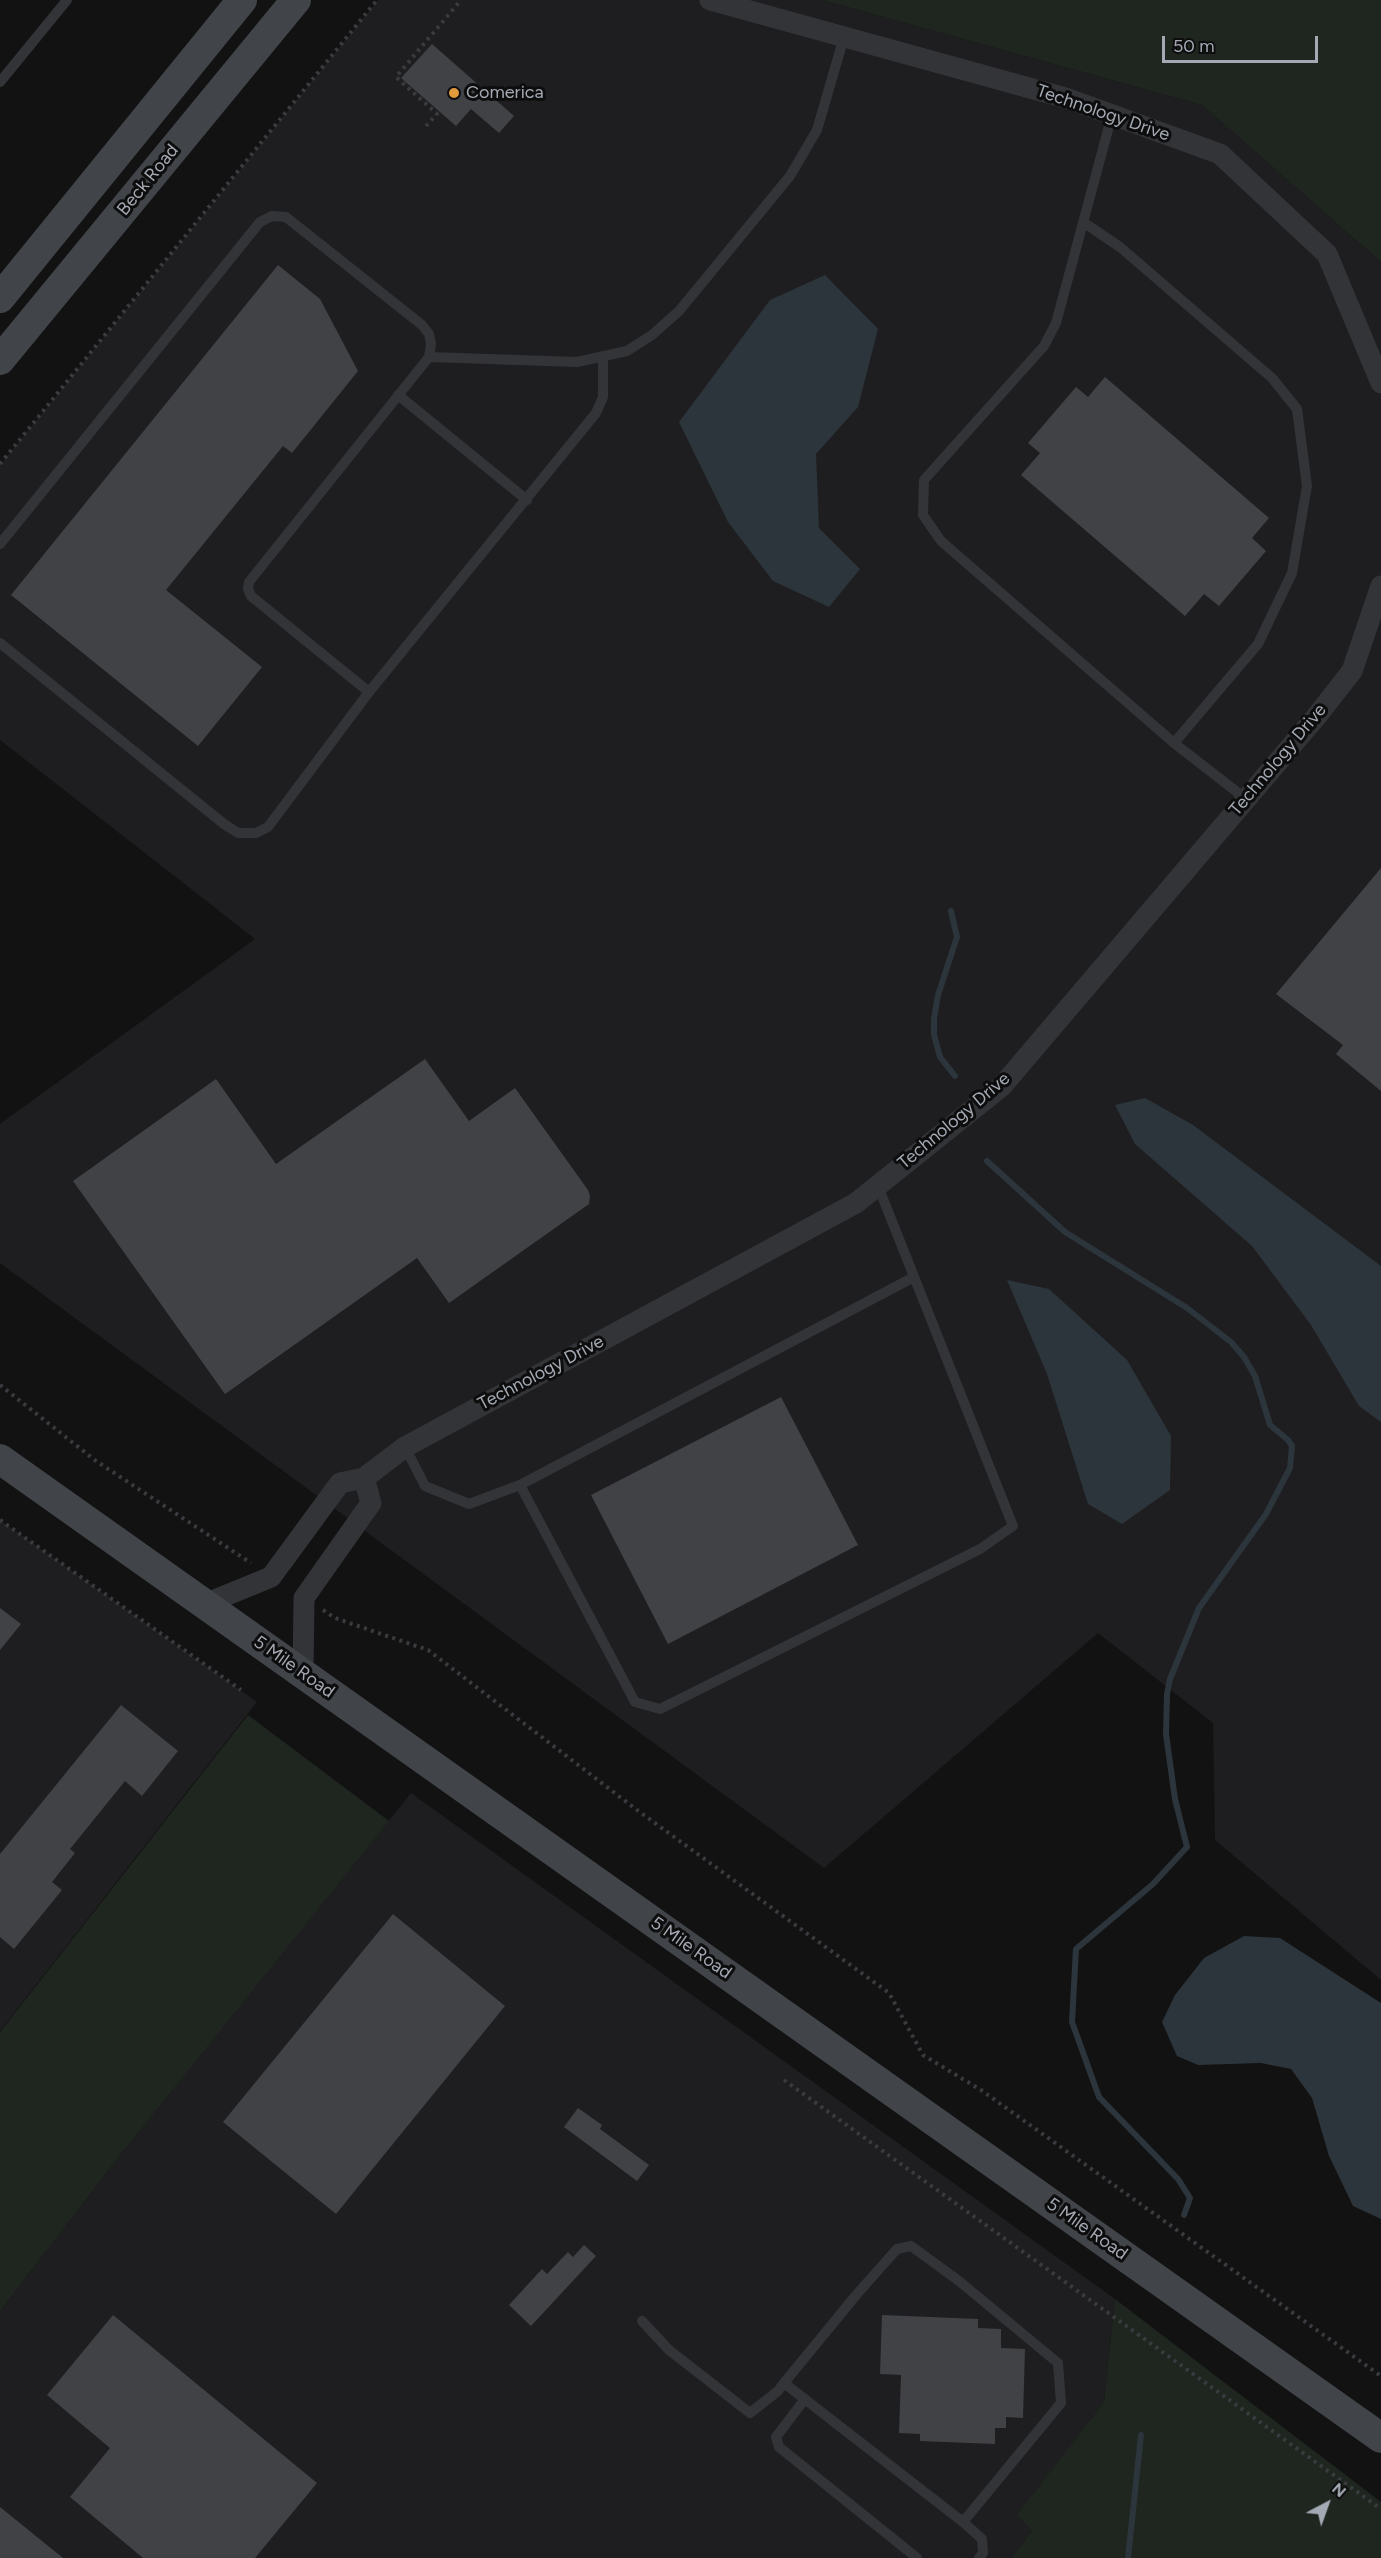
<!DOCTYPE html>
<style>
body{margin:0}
#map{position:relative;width:1381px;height:2558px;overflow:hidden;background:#121213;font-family:Figtree,sans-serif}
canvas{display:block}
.north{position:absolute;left:1297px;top:2474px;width:60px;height:60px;-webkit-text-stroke:4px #0d0d0e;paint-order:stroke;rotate:41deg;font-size:16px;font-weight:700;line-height:24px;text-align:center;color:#a4aab3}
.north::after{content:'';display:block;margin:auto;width:21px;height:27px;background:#a4aab3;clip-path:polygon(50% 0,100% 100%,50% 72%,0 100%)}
.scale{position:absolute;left:1162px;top:36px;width:156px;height:27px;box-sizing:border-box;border:3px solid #a4aab3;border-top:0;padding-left:8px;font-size:18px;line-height:21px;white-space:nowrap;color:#a4aab3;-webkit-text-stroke:4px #0d0d0e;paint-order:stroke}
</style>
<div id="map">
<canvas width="1381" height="2558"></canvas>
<div class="north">N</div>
<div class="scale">50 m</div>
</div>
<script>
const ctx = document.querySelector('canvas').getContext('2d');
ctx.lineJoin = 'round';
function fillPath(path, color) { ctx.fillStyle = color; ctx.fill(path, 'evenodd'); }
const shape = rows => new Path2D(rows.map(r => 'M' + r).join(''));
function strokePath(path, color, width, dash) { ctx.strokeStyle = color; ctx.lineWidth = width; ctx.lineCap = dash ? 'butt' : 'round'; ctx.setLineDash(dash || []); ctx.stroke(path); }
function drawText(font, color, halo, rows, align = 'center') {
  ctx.font = font + ' Figtree,sans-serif'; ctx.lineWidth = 6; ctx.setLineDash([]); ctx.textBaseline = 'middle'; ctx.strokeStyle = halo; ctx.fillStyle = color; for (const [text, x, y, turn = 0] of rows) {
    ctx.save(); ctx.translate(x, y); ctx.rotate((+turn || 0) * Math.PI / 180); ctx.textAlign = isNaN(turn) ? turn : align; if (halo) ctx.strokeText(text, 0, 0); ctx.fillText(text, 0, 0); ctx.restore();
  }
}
fillPath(shape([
 [378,0,822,0,1202,105,1381,262,1381,1980,1215,1840,1213,1723,1098,1633,824,1868,0,1263,0,1124,255,939,0,740,0,465],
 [0,1520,257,1702,0,2031],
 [411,1793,1115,2299,1104,2402,1018,2515,1032,2531,1011,2558,0,2558,0,2311,118,2158]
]), '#1e1e20');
fillPath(shape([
 [822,0,1381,0,1381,262,1202,105],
 [248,1715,389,1821,118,2158,0,2311,0,2032],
 [1115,2299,1381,2502,1381,2558,1011,2558,1032,2531,1017,2515,1104,2402]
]), '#1f261f');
fillPath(shape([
 [825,275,878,329,858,407,816,454,819,528,860,569,829,607,773,581,728,522,679,422,770,300],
 [1145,1098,1193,1125,1381,1266,1381,1422,1359,1406,1311,1325,1252,1246,1135,1144,1115,1105],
 [1007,1280,1049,1289,1127,1360,1171,1436,1170,1490,1122,1524,1088,1504,1047,1374],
 [1244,1936,1280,1938,1381,2003,1381,2219,1353,2206,1329,2156,1312,2098,1291,2069,1261,2063,1198,2065,1177,2056,1162,2022,1175,1995,1204,1958]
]), '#2c353b');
strokePath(shape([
 [951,911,957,937,938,995,934,1019,934,1035,940,1057,955,1076],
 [987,1161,1065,1232,1187,1308,1231,1342,1244,1357,1255,1376,1270,1425,1288,1440,1292,1446,1290,1468,1266,1514,1199,1608,1170,1679,1167,1694,1166,1734,1175,1799,1187,1847,1153,1884,1076,1949,1072,2022,1099,2097,1178,2179,1190,2198,1184,2215],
 [1128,2558,1141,2435]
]), '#2c353b', 6);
fillPath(shape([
 [432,44,514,116,499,133,471,109,456,126,401,78],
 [278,265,320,299,358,371,292,453,283,446,166,590,262,667,198,746,11,595],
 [1105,377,1269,518,1252,538,1266,551,1219,606,1204,594,1185,616,1021,475,1040,453,1028,443,1076,387,1088,397],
 [1381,868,1381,1091,1336,1054,1343,1045,1276,994],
 [425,1059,469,1121,515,1088,588,1190,590,1196,589,1204,449,1303,417,1258,225,1394,73,1181,216,1079,276,1164],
 [781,1397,858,1545,668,1644,591,1495],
 [0,1608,21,1624,0,1650],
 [121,1705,178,1751,142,1796,125,1781,70,1849,75,1853,52,1882,62,1890,14,1949,0,1937,0,1854],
 [393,1914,505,2006,336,2214,223,2122],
 [578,2108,602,2125,600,2129,649,2165,637,2181,564,2127],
 [584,2245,596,2256,531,2326,509,2305,542,2269,547,2274,568,2252,573,2257],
 [113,2315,317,2483,255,2558,143,2558,70,2497,110,2448,47,2395],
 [882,2315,978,2319,978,2328,1001,2329,1001,2348,1025,2349,1023,2418,1006,2417,1006,2428,995,2428,995,2444,920,2441,920,2434,899,2433,901,2375,880,2374],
 [0,2507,63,2558,0,2558]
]), '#414246');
strokePath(shape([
 [426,126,437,114,396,77,461,0],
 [0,464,377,0],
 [0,1385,96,1461,251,1563],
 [0,1520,241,1690],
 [323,1610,335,1618,428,1650,637,1810,889,1993,923,2055,981,2090,1381,2376],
 [784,2080,1381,2509]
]), '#393b3f', 4, [3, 4.5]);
strokePath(shape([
 [0,82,67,0],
 [1112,115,1056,323,1044,346,924,480,923,515,941,541,1174,743,1246,799],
 [1083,222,1120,247,1272,378,1297,409,1307,486,1292,573,1258,644,1174,743],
 [429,357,577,362,627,351,652,335,679,311,790,176,817,130,844,37],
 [398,395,527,500],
 [0,544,260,222,272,216,286,217,422,325,429,334,431,344,429,357,249,582,248,589,251,596,369,692,268,827,256,833,238,833,224,824,0,643],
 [369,692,596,413,603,397,603,356],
 [405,1447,425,1486,469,1504,520,1485,635,1702,660,1709,980,1549,1013,1526,878,1186],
 [520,1485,914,1277],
 [642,2321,669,2350,750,2413,778,2391,784,2383,857,2294,897,2249,911,2246,959,2281,1058,2363,1061,2403,963,2522,784,2383],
 [805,2399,776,2437,779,2447,917,2558],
 [963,2522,982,2539,983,2553,979,2558]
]), '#333438', 10);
strokePath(shape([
 [710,0,1066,98,1220,154,1327,254,1381,383],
 [364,1478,405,1447,856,1203,1002,1086,1316,717,1352,671,1381,586],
 [205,1604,271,1577,340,1483,364,1478,371,1503,304,1598,303,1673]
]), '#333438', 21);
strokePath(shape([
 [0,298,242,0],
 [0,360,296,0],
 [0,1459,1381,2438]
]), '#414448', 30);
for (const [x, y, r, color] of [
 [454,93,6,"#e19b3c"]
]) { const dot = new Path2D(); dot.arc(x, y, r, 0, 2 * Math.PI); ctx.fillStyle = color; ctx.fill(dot); strokePath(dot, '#0d0d0e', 2); }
drawText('18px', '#a4aab3', '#0d0d0e', [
 ["Comerica",466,93]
], 'left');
drawText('18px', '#a4aab3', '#0d0d0e', [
 ["Technology Drive",1103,113,19],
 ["Beck Road",148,180,-51],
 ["Technology Drive",1278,760,-50],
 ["Technology Drive",954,1121,-40],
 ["Technology Drive",541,1373,-28],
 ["5 Mile Road",294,1667,35],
 ["5 Mile Road",691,1948,35],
 ["5 Mile Road",1087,2229,35]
]);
</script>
